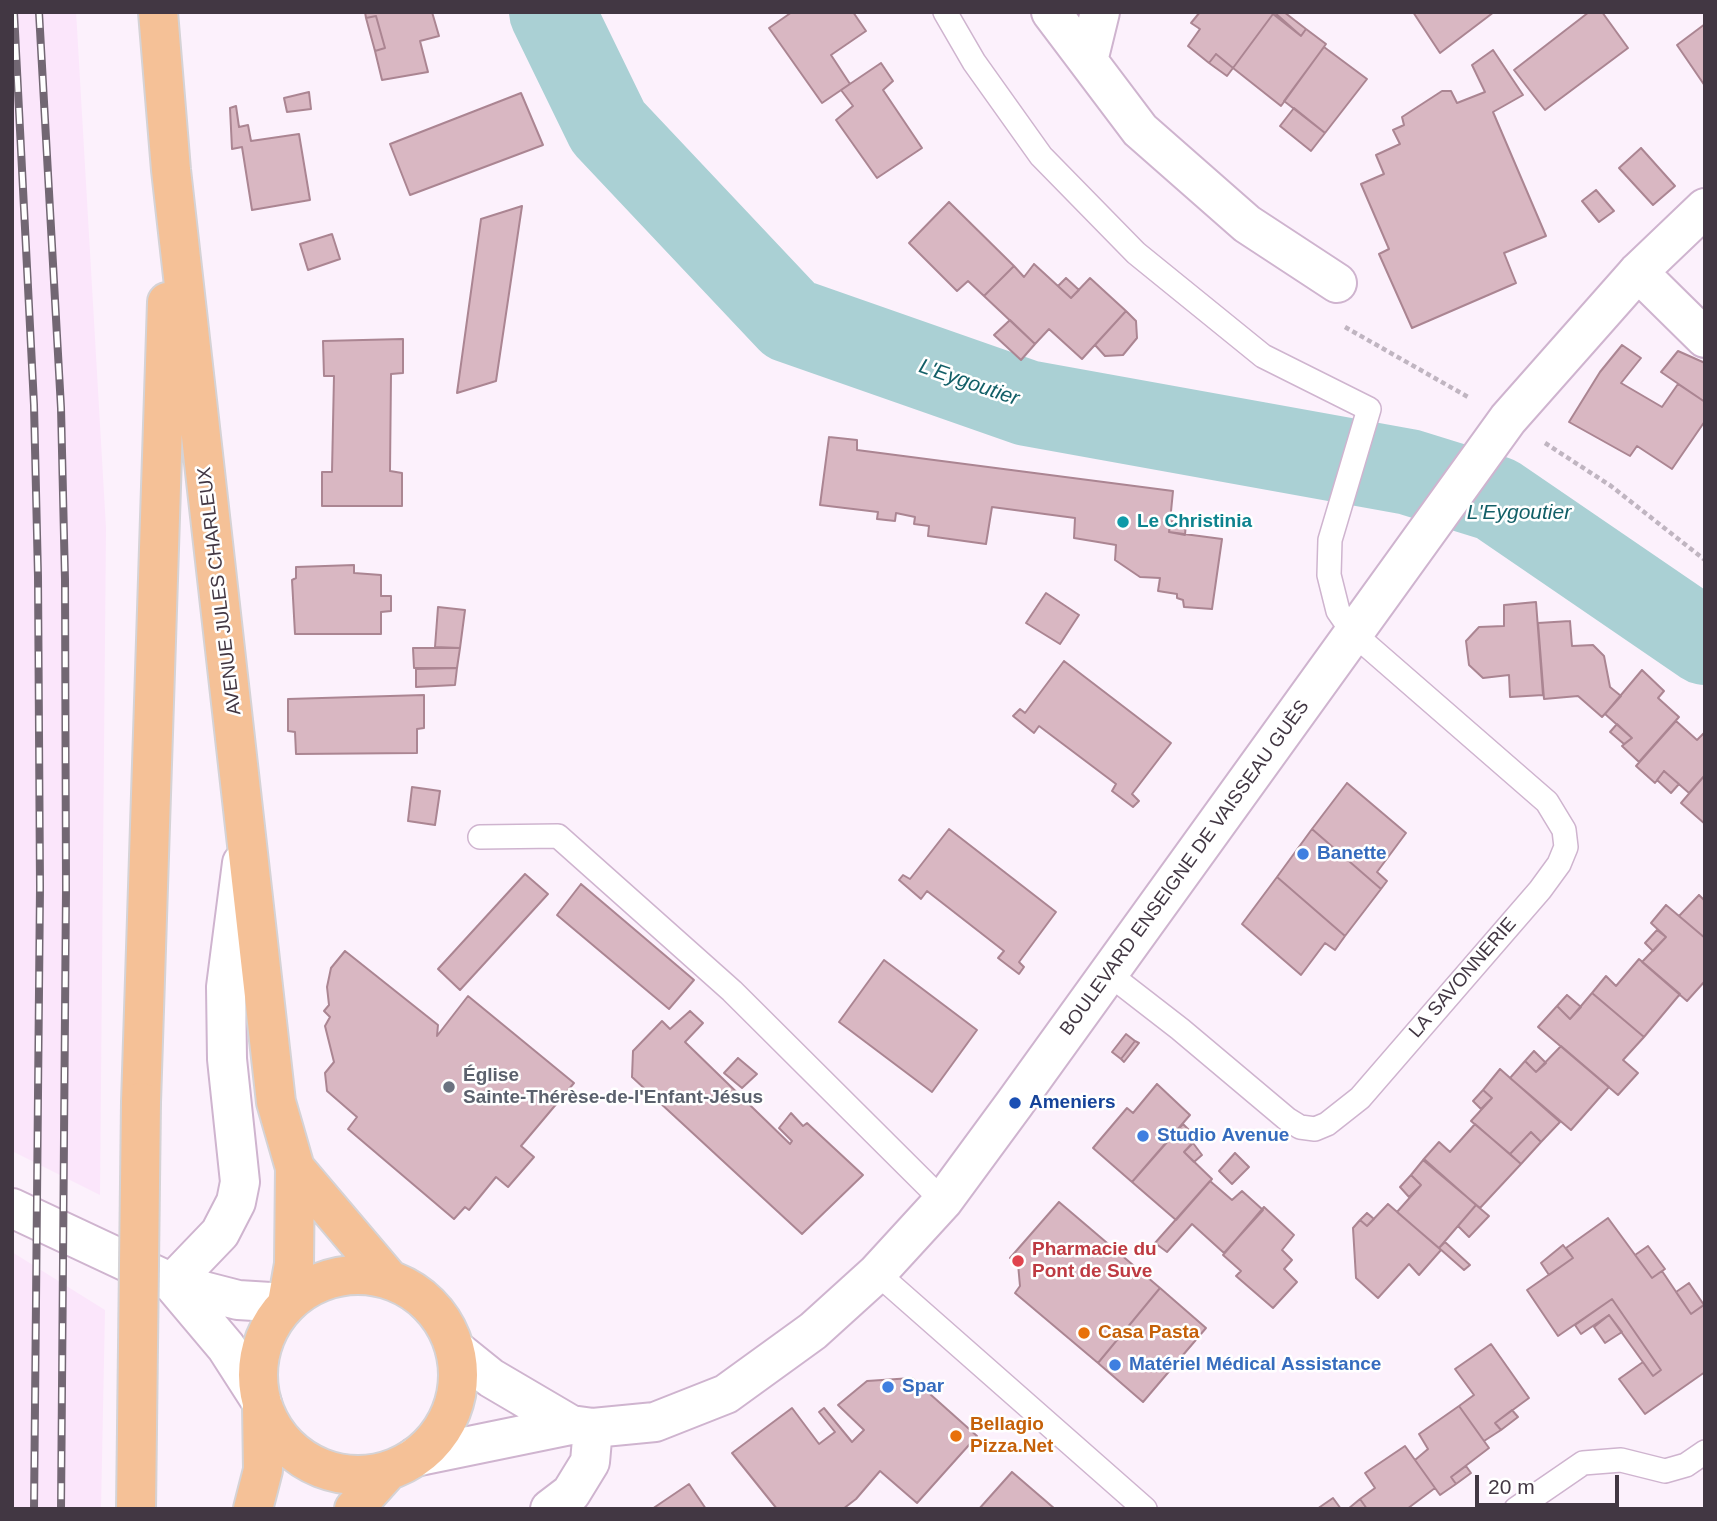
<!DOCTYPE html>
<meta charset="utf-8">
<style>
body{margin:0}
#map{position:relative;width:1717px;height:1521px;overflow:hidden;background:#fcf1fc;font-family:Helvetica,sans-serif}
canvas{display:block}
.frame{position:absolute;inset:0;border:14px solid #423743;pointer-events:none}
.scale{position:absolute;left:1475px;top:1475px;width:144px;height:32px;box-sizing:border-box;border:4px solid #423743;border-top:0;padding-left:9px;font-size:21px;line-height:24px;white-space:nowrap;color:#423743;-webkit-text-stroke:5px #fff;paint-order:stroke}
</style>
<div id="map">
<canvas width="1717" height="1521"></canvas>
<div class="frame"></div>
<div class="scale">20 m</div>
</div>
<script>
const ctx = document.querySelector('canvas').getContext('2d');
ctx.lineJoin = 'round';
function fillPath(path, color) { ctx.fillStyle = color; ctx.fill(path, 'evenodd'); }
const shape = rows => new Path2D(rows.map(r => 'M' + r).join(''));
function strokePath(path, color, width, dash) { ctx.strokeStyle = color; ctx.lineWidth = width; ctx.lineCap = dash ? 'butt' : 'round'; ctx.setLineDash(dash || []); ctx.stroke(path); }
function drawText(font, color, halo, rows, align = 'center') {
  ctx.font = font + ' Helvetica,sans-serif'; ctx.lineWidth = 5; ctx.setLineDash([]); ctx.textBaseline = 'middle'; ctx.strokeStyle = halo; ctx.fillStyle = color; for (const [text, x, y, turn = 0] of rows) {
    ctx.save(); ctx.translate(x, y); ctx.rotate((+turn || 0) * Math.PI / 180); ctx.textAlign = isNaN(turn) ? turn : align; if (halo) ctx.strokeText(text, 0, 0); ctx.fillText(text, 0, 0); ctx.restore();
  }
}
fillPath(shape([
 [12,12,76,12,77,28,106,528,100,1195,12,1151],
 [12,1252,105,1310,101,1509,12,1509]
]), '#fbe6fb');
fillPath(shape([
 [1511,479,1562,506,1705,608,1705,675,1657,628,1591,577,1547,548,1475,528]
]), '#aad0d4');
strokePath(shape([
 [552,12,608,127,790,320,1027,403,1409,472,1496,499,1705,642]
]), '#aad0d4', 86);
const building = shape([
 [365,12,432,12,439,36,420,41,428,72,382,80,375,51,385,48,376,16,366,18,365,12],
 [792,12,853,12,866,31,831,55,850,84,822,103,769,28,792,12],
 [1200,12,1270,12,1273,14,1233,68,1216,54,1209,63,1188,46,1200,29,1191,23,1200,12],
 [1274,12,1284,12,1306,29,1301,36,1274,12],
 [1413,12,1494,12,1440,53,1413,12],
 [1589,12,1602,12,1628,48,1545,110,1514,70,1589,12],
 [1273,14,1301,36,1306,29,1326,44,1281,106,1233,68,1273,14],
 [376,16,385,48,375,51,366,18,376,16],
 [1705,24,1705,86,1677,45,1705,24],
 [1324,47,1367,79,1325,133,1284,101,1324,47],
 [1493,50,1523,95,1493,112,1546,236,1504,253,1516,283,1412,328,1379,254,1389,249,1361,184,1384,174,1376,155,1400,144,1393,130,1404,125,1402,117,1442,91,1451,91,1457,103,1485,92,1472,65,1493,50],
 [1216,54,1233,68,1227,76,1209,63,1216,54],
 [881,63,893,81,883,90,922,148,877,178,836,120,853,106,841,90,881,63],
 [309,92,311,109,287,112,284,98,309,92],
 [521,93,543,145,410,195,390,144,521,93],
 [236,106,239,127,248,125,251,141,299,134,310,200,252,210,242,147,232,149,230,108,236,106],
 [1294,108,1325,133,1311,151,1280,126,1294,108],
 [1641,148,1675,186,1653,205,1619,168,1641,148],
 [1596,190,1614,211,1599,222,1582,201,1596,190],
 [949,202,1014,266,984,296,968,281,957,291,909,243,949,202],
 [522,206,496,381,457,393,481,219,522,206],
 [332,234,340,259,308,270,300,244,332,234],
 [1034,264,1071,298,1090,278,1126,311,1082,359,1049,329,1035,344,984,296,1014,266,1024,277,1034,264],
 [1066,278,1079,290,1071,298,1058,286,1066,278],
 [1126,311,1136,321,1137,338,1123,355,1105,356,1095,345,1126,311],
 [1010,320,1035,344,1021,360,994,335,1010,320],
 [403,339,403,373,391,374,390,471,402,473,402,506,322,506,322,472,332,472,334,376,324,376,323,341,403,339],
 [1622,345,1641,358,1621,383,1662,407,1678,384,1705,402,1705,421,1672,469,1637,446,1630,456,1569,422,1600,372,1622,345],
 [1678,351,1705,363,1705,402,1661,372,1678,351],
 [829,437,857,440,857,450,1173,491,1169,532,1222,539,1212,609,1184,607,1183,600,1177,598,1177,594,1158,591,1160,578,1140,577,1115,560,1116,545,1074,538,1075,518,992,507,986,544,928,536,929,526,914,524,915,517,896,513,895,521,877,519,878,512,820,505,829,437],
 [1171,521,1186,523,1185,535,1169,532,1171,521],
 [354,565,354,573,381,575,381,596,391,596,391,611,381,612,381,634,295,634,292,580,296,578,296,567,354,565],
 [1046,593,1079,615,1060,644,1026,623,1046,593],
 [1536,602,1543,695,1510,697,1509,675,1483,678,1469,665,1466,641,1479,627,1504,626,1504,605,1536,602],
 [438,607,465,610,460,648,435,647,438,607],
 [1570,621,1572,646,1593,645,1604,656,1610,687,1621,696,1602,717,1578,696,1544,699,1538,623,1570,621],
 [413,648,460,648,457,668,414,668,413,648],
 [1064,661,1171,743,1132,794,1139,801,1133,807,1112,791,1116,784,1039,726,1034,733,1013,716,1020,709,1025,713,1064,661],
 [457,668,455,685,416,687,416,669,457,668],
 [1642,670,1664,691,1658,698,1679,717,1639,762,1622,746,1632,738,1605,714,1642,670],
 [424,695,424,728,417,729,417,753,296,754,295,732,288,731,288,699,424,695],
 [1676,721,1697,740,1705,732,1705,775,1689,793,1664,771,1655,783,1636,766,1676,721],
 [1617,724,1632,738,1624,744,1610,732,1617,724],
 [1664,771,1679,784,1671,793,1657,780,1664,771],
 [1705,775,1705,824,1681,803,1705,775],
 [1347,783,1406,833,1377,872,1387,881,1381,889,1312,829,1347,783],
 [412,787,440,791,435,825,408,821,412,787],
 [949,829,1056,912,1019,962,1024,967,1019,974,998,958,1004,951,927,891,921,899,899,880,903,875,910,879,949,829],
 [1312,829,1381,889,1345,936,1277,877,1312,829],
 [525,874,548,894,460,990,438,969,525,874],
 [1277,877,1345,936,1335,950,1325,943,1301,975,1242,924,1277,877],
 [581,884,694,980,669,1009,557,915,581,884],
 [1699,895,1705,901,1705,938,1679,916,1699,895],
 [1666,905,1705,938,1705,981,1687,1001,1642,962,1666,937,1651,923,1666,905],
 [1657,930,1666,937,1653,951,1645,943,1657,930],
 [345,951,438,1025,437,1036,468,996,574,1083,521,1146,534,1157,508,1187,496,1177,469,1210,465,1207,454,1219,348,1129,357,1117,327,1091,325,1073,334,1062,325,1026,330,1017,324,1011,329,1005,327,987,331,968,345,951],
 [1639,959,1680,994,1644,1037,1592,993,1606,976,1616,986,1639,959],
 [884,960,977,1030,932,1092,839,1022,884,960],
 [1592,993,1644,1037,1623,1060,1638,1073,1618,1095,1538,1027,1557,1006,1570,1019,1592,993],
 [1567,995,1581,1007,1570,1019,1557,1006,1567,995],
 [690,1011,703,1023,685,1042,790,1144,792,1141,779,1128,791,1113,803,1126,807,1123,863,1175,802,1234,632,1077,633,1051,662,1021,670,1029,690,1011],
 [1126,1034,1135,1041,1121,1059,1112,1052,1126,1034],
 [1135,1041,1139,1043,1124,1062,1121,1059,1135,1041],
 [1561,1046,1609,1087,1571,1130,1510,1078,1525,1061,1536,1072,1561,1046],
 [1534,1051,1546,1063,1536,1072,1525,1061,1534,1051],
 [738,1058,757,1074,742,1088,724,1073,738,1058],
 [1500,1069,1560,1122,1541,1142,1531,1132,1510,1154,1471,1121,1492,1098,1483,1090,1500,1069],
 [1157,1084,1190,1115,1132,1182,1093,1148,1127,1108,1133,1113,1157,1084],
 [1483,1090,1492,1098,1481,1109,1473,1101,1483,1090],
 [1183,1124,1197,1138,1184,1152,1212,1179,1176,1220,1132,1182,1183,1124],
 [1475,1124,1521,1164,1480,1208,1423,1160,1439,1142,1450,1152,1475,1124],
 [1531,1132,1541,1142,1521,1164,1510,1154,1531,1132],
 [1193,1143,1202,1155,1194,1162,1184,1152,1193,1143],
 [1235,1153,1249,1167,1232,1184,1219,1171,1235,1153],
 [1424,1159,1476,1205,1439,1248,1397,1212,1421,1185,1411,1175,1424,1159],
 [1411,1175,1421,1185,1409,1197,1400,1187,1411,1175],
 [1210,1181,1232,1200,1242,1191,1263,1210,1224,1253,1192,1224,1167,1252,1155,1243,1210,1181],
 [1059,1202,1160,1288,1098,1363,1015,1293,1020,1286,1018,1264,1010,1258,1059,1202],
 [1388,1204,1441,1250,1419,1275,1409,1264,1378,1298,1356,1278,1353,1228,1360,1220,1367,1226,1388,1204],
 [1476,1205,1489,1216,1469,1237,1458,1226,1476,1205],
 [1264,1207,1294,1235,1282,1250,1292,1260,1284,1269,1297,1282,1273,1308,1236,1276,1241,1271,1223,1255,1264,1207],
 [1367,1213,1374,1219,1367,1226,1360,1220,1367,1213],
 [1608,1218,1652,1278,1662,1271,1691,1314,1705,1304,1705,1372,1645,1414,1619,1379,1643,1362,1653,1376,1661,1370,1612,1299,1558,1336,1527,1290,1573,1258,1566,1248,1608,1218],
 [1445,1242,1470,1265,1464,1270,1439,1248,1445,1242],
 [1563,1245,1573,1258,1549,1275,1541,1263,1563,1245],
 [1648,1246,1665,1269,1652,1278,1635,1255,1648,1246],
 [1689,1283,1704,1305,1691,1314,1676,1292,1689,1283],
 [1160,1288,1206,1328,1143,1402,1098,1363,1160,1288],
 [1612,1299,1661,1370,1653,1376,1609,1315,1581,1334,1575,1325,1612,1299],
 [1609,1315,1622,1332,1605,1343,1594,1327,1609,1315],
 [1491,1344,1529,1398,1495,1423,1501,1430,1484,1441,1459,1406,1474,1395,1455,1369,1491,1344],
 [912,1378,977,1436,917,1503,880,1471,856,1499,843,1509,777,1509,732,1453,792,1408,819,1444,835,1432,819,1412,824,1408,852,1442,864,1430,838,1405,867,1381,912,1378],
 [1459,1406,1489,1448,1451,1477,1456,1484,1440,1495,1415,1460,1428,1449,1419,1434,1459,1406],
 [1512,1410,1518,1417,1501,1430,1495,1423,1512,1410],
 [1405,1446,1435,1488,1407,1509,1367,1509,1360,1499,1375,1488,1365,1473,1405,1446],
 [1466,1466,1471,1473,1456,1484,1451,1477,1466,1466],
 [1012,1472,1055,1509,979,1509,1012,1472],
 [689,1484,706,1509,652,1509,689,1484],
 [1333,1498,1341,1509,1317,1509,1333,1498],
 [1360,1499,1367,1509,1348,1509,1360,1499]
]);
fillPath(building, '#d9b7c2');
strokePath(building, '#ab8592', 2);
const lane = shape([
 [945,12,974,62,1041,156,1136,253,1263,356,1369,409,1330,540,1329,575,1338,611,1354,634,1547,802,1564,830,1566,847,1559,864,1540,890,1360,1098,1327,1124,1315,1129,1300,1127,1287,1119,1180,1029,1109,974],
 [480,837,558,836,732,991,943,1201],
 [877,1273,1145,1509],
 [1516,1509,1583,1463,1621,1460,1665,1471,1686,1465,1705,1452]
]);
const street = shape([
 [1051,12,1140,130,1247,224,1337,283],
 [1088,61,1100,12],
 [1638,272,1705,338]
]);
const secondary = shape([
 [12,1208,172,1283,238,1300,287,1303],
 [172,1283,220,1233,236,1202,240,1182,227,1059,226,987,242,863],
 [172,1283,226,1347,262,1403],
 [455,1349,491,1378,571,1425,593,1428,655,1422,726,1394,813,1331,877,1273,943,1201,1015,1103,1508,419,1638,272,1705,208],
 [415,1457,571,1425],
 [550,1509,571,1493,590,1462,593,1428]
]);
const primary = shape([
 [158,12,171,170,276,1102,295,1168,294,1264,287,1303],
 [141,1102,167,302],
 [295,1168,389,1279],
 '258 1375a100 100 0 1 1 200 0a100 100 0 1 1-200 0Z',
 [253,1509,263,1470,262,1406],
 [354,1509,388,1471]
]);
strokePath(lane, '#cfb4cf', 26);
strokePath(street, '#cfb4cf', 42);
strokePath(secondary, '#cfb4cf', 42);
strokePath(primary, '#d5d3d6', 42);
strokePath(shape([
 [1345,327,1468,397],
 [1545,443,1611,486,1705,560]
]), '#c0b5c1', 4.5, [5, 3.5]);
strokePath(lane, '#fff', 23);
strokePath(street, '#fff', 38);
strokePath(secondary, '#fff', 38);
strokePath(primary, '#f5c197', 38);
const rail = shape([
 [14,12,34,405,38,577,40,887,34,1509],
 [39,12,61,408,65,580,66,890,61,1509]
]);
strokePath(rail, '#726773', 8);
strokePath(rail, '#fff', 5, [16]);
const primaryBridge = shape([
 [136,1509,141,1102]
]);
strokePath(primaryBridge, '#d5d3d6', 42, []);
strokePath(primaryBridge, '#f5c197', 38);
for (const [x, y, r, color] of [
 [1123,522,7,"#0f9aa8"],
 [1303,854,7,"#3f7fe0"],
 [449,1087,7,"#6b7280"],
 [1015,1103,7,"#1a4fb4"],
 [1143,1136,7,"#3f7fe0"],
 [1018,1261,7,"#e0444e"],
 [1084,1333,7,"#e8710a"],
 [1115,1365,7,"#3f7fe0"],
 [888,1387,7,"#3f7fe0"],
 [956,1436,7,"#e8710a"]
]) { const dot = new Path2D(); dot.arc(x, y, r, 0, 2 * Math.PI); ctx.fillStyle = color; ctx.fill(dot); strokePath(dot, '#fff', 2.5); }
drawText('bold 19px', '#0d838f', '#fff', [
 ["Le Christinia",1137,522]
], 'left');
drawText('19px', '#423743', '#fff', [
 ["AVENUE JULES CHARLEUX",220,591,-97],
 ["BOULEVARD ENSEIGNE DE VAISSEAU GUÈS",1185,868,-54],
 ["LA SAVONNERIE",1463,978,-49]
]);
drawText('bold 19px', '#366cbe', '#fff', [
 ["Banette",1317,854],
 ["Studio Avenue",1157,1136],
 ["Matériel Médical Assistance",1129,1365],
 ["Spar",902,1387]
], 'left');
drawText('bold 19px', '#5b616d', '#fff', [
 ["Église",463,1076],
 ["Sainte-Thérèse-de-l'Enfant-Jésus",463,1098]
], 'left');
drawText('bold 19px', '#164399', '#fff', [
 ["Ameniers",1029,1103]
], 'left');
drawText('bold 19px', '#be3a42', '#fff', [
 ["Pharmacie du",1032,1250],
 ["Pont de Suve",1032,1272]
], 'left');
drawText('bold 19px', '#c56008', '#fff', [
 ["Casa Pasta",1098,1333],
 ["Bellagio",970,1425],
 ["Pizza.Net",970,1447]
], 'left');
drawText('italic 21px', '#125f67', '#fff', [
 ["L'Eygoutier",969,383,19],
 ["L'Eygoutier",1519,513]
]);
</script>
